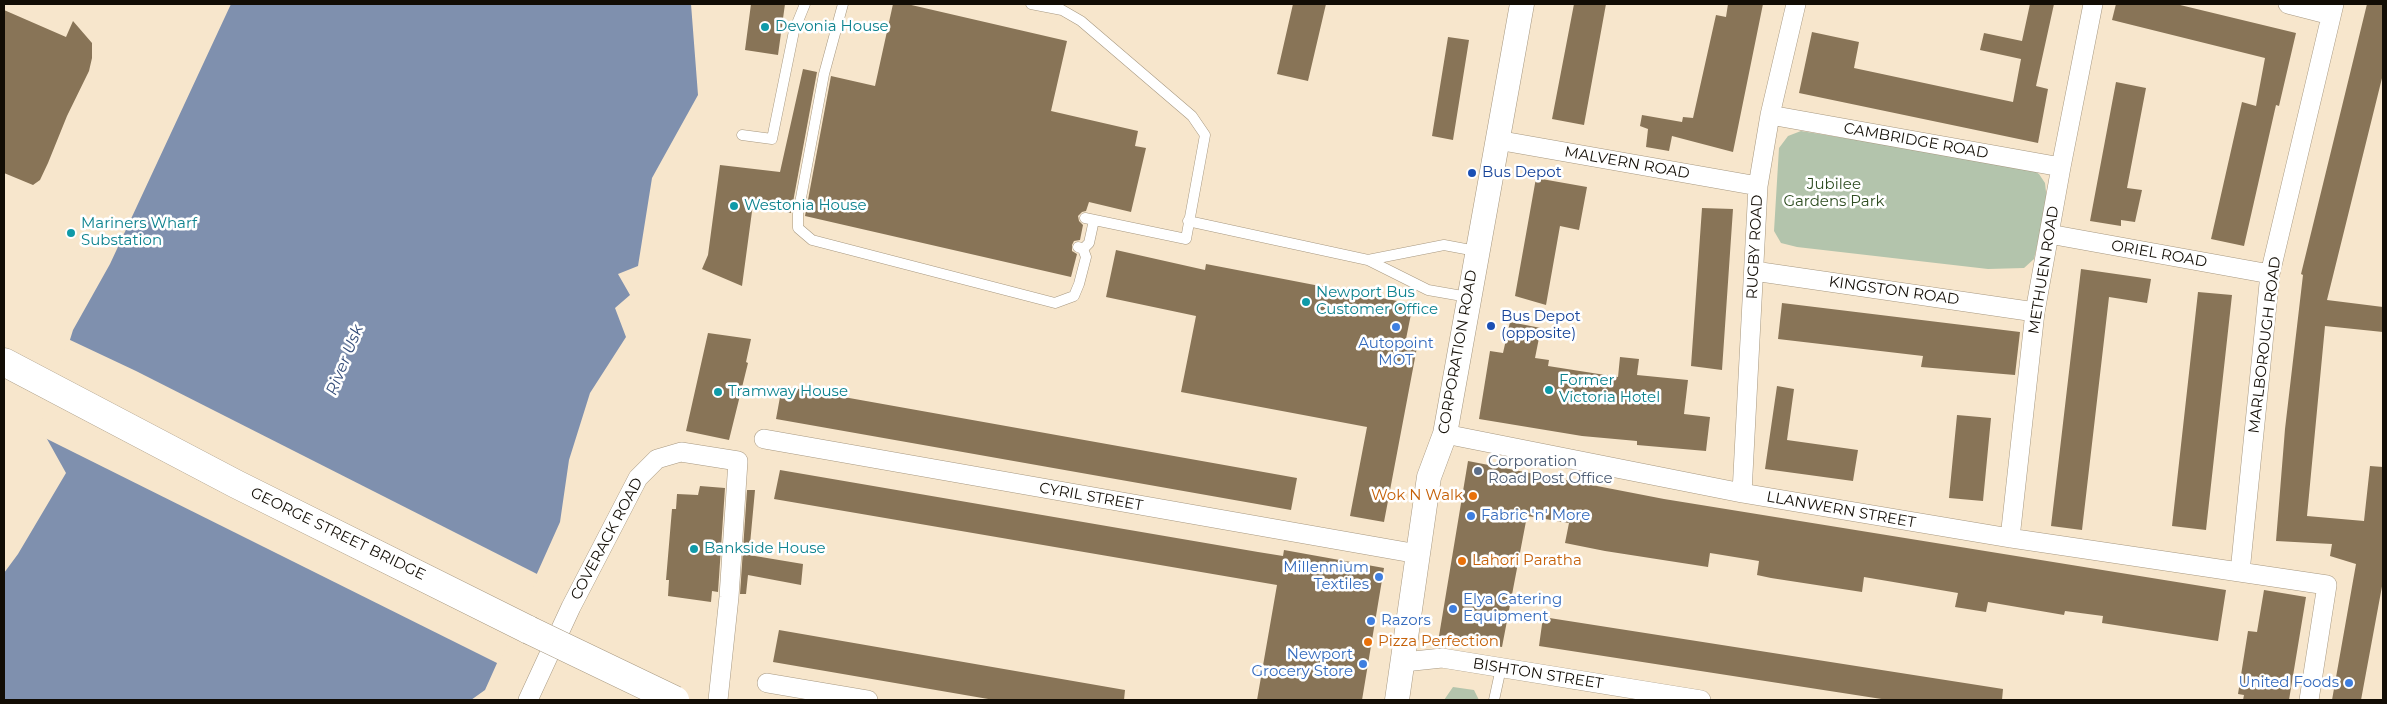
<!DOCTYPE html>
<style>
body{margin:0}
#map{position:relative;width:2387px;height:704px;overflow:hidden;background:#f7e6cc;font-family:Montserrat,sans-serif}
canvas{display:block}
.frame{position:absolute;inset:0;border:5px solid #120d05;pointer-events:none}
</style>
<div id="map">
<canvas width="2387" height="704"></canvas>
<div class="frame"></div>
</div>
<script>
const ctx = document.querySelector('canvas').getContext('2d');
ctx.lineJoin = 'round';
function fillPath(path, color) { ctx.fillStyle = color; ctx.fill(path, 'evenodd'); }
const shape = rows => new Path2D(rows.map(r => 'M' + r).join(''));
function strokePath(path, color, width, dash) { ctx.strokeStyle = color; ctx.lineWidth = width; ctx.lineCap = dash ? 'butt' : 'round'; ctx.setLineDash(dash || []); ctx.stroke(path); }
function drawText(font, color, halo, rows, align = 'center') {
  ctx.font = font + ' Montserrat,sans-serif'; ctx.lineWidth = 5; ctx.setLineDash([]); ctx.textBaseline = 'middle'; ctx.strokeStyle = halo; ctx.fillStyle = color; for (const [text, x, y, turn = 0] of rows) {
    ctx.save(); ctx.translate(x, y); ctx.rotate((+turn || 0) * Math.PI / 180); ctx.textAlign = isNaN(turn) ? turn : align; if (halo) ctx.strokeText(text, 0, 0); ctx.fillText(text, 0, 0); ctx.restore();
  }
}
fillPath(shape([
 [1801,131,2030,168,2039,174,2045,183,2047,201,2034,259,2024,268,1988,269,1797,247,1781,243,1774,231,1779,148,1788,136],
 [1453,687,1474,690,1479,700,1444,700]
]), '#b3c4ac');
fillPath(shape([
 [231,4,691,4,698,95,652,178,638,266,618,274,630,295,615,308,626,337,590,393,569,460,560,522,485,690,471,700,4,700,4,573,18,554,66,473,42,430,73,330,110,264]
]), '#7f90ae');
fillPath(shape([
 [68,339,136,371,539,575,499,664,43,437,39,430]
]), '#f7e6cc');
fillPath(shape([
 [751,4,785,4,778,55,745,50],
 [893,4,907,4,1067,41,1051,111,1138,131,1135,146,1146,148,1131,212,1089,202,1086,211,1082,212,1078,216,1079,221,1083,225,1080,240,1074,241,1072,245,1072,251,1077,254,1071,277,805,216,831,76,875,86],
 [1293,4,1326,4,1308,81,1277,74],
 [1574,4,1606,4,1584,125,1552,119],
 [1728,4,1763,4,1733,152,1672,136,1669,151,1646,147,1648,129,1640,126,1642,115,1682,122,1683,117,1693,118,1716,15,1726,17],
 [2030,4,2054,4,2036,86,2048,89,2038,143,1799,93,1812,32,1859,42,1854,68,2013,102,2021,59,1980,50,1984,33,2022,41],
 [2116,4,2176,4,2296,33,2279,106,2276,105,2244,246,2211,239,2242,102,2256,106,2265,58,2112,20],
 [2367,4,2383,4,2383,74,2327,300,2383,307,2383,332,2325,326,2307,516,2364,521,2370,466,2383,467,2383,581,2361,700,2332,700,2356,564,2330,556,2332,544,2276,541,2285,429,2303,275,2301,274],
 [4,10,66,37,73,21,92,43,92,58,89,71,67,116,48,163,40,180,33,185,4,173],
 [1448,37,1469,40,1453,140,1432,136],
 [803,69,817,72,791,213,753,204,742,286,702,269,708,255,720,165,780,172],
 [2116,82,2146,88,2127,188,2142,190,2135,222,2121,220,2121,226,2090,221],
 [1536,178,1587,187,1579,230,1560,226,1546,305,1515,296],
 [1702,208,1733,209,1722,370,1691,366],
 [1116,250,1205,270,1206,264,1413,304,1406,339,1418,342,1384,522,1350,516,1367,427,1181,392,1196,316,1106,297],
 [2081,269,2151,279,2147,303,2109,297,2082,530,2051,526],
 [2198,292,2232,295,2206,530,2172,526],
 [1782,303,2020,332,2015,375,1921,367,1923,356,1778,339],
 [1510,322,1541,328,1535,358,1549,360,1548,366,1618,377,1620,357,1639,359,1637,375,1688,380,1684,414,1710,417,1706,451,1637,445,1637,441,1582,436,1479,419,1490,351,1503,353],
 [708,333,751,339,746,362,748,363,729,440,686,431],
 [782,386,1297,478,1291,510,776,419],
 [1777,386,1794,389,1787,440,1858,450,1853,481,1765,469],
 [1957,415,1991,418,1983,501,1949,498],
 [1468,461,1664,499,2226,590,2218,641,2102,623,2103,616,2065,611,2064,615,1988,602,1986,612,1955,607,1958,593,1864,577,1862,592,1771,578,1757,575,1759,561,1710,553,1708,567,1605,551,1565,543,1569,523,1527,516,1502,647,1439,636],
 [780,470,1258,552,1283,556,1284,550,1384,568,1362,700,1257,700,1277,585,774,499],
 [700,486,725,488,718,592,712,591,711,602,668,596,669,580,666,580,672,509,676,509,677,494,698,495],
 [747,490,755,490,749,555,803,564,801,585,748,575,746,594,740,594],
 [2264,590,2306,597,2289,700,2243,700,2244,695,2238,694,2248,631,2257,632],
 [1543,617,2003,689,2002,700,1888,700,1539,646],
 [779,630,1125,690,1124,700,994,700,773,662]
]), '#887457');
const service = shape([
 [843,4,824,74,798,214,798,228,812,240,1055,303,1074,296,1079,284,1086,257,1083,249,1078,247],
 [1031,4,1062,10,1081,21,1192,116,1205,135,1186,239,1085,218],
 [742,135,772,139,794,31,805,4],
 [1188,221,1368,260,1428,290,1468,297],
 [1083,249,1089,243,1094,220],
 [1368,260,1444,245,1476,251],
 [1494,700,1501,668]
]);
const minor = shape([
 [2288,4,2331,15],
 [1770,115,2061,167],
 [1497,140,1758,186],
 [2049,234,2270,274],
 [1754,271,2035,312],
 [1445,434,1742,493,2010,538,2327,585,2309,700],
 [764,439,1418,554],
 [1742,493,1758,186,1770,115,1796,4],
 [2010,538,2035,312,2061,167,2093,4],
 [2240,572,2270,274,2334,4],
 [1404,662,1442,658,1701,700],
 [767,683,868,700],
 [528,700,571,607,638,478,657,459,681,452,738,461,729,597,718,700]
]);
const tertiary = shape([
 [1397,700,1429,477,1445,434,1522,4]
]);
const secondary = shape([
 [4,362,236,484,529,630]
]);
strokePath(service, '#a79880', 11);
strokePath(minor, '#a79880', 20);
strokePath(tertiary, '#a79880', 25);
strokePath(secondary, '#a79880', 29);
strokePath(service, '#fff', 10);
strokePath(minor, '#fff', 19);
strokePath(tertiary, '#fff', 24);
strokePath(secondary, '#fff', 28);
const secondaryBridge = shape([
 [529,630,675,700]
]);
strokePath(secondaryBridge, '#a79880', 29, []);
strokePath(secondaryBridge, '#fff', 28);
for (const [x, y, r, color] of [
 [765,27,5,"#0f9aa8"],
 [1472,173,5,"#1a4fb4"],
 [734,206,5,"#0f9aa8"],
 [71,233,5,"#0f9aa8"],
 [1306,302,5,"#0f9aa8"],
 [1491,326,5,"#1a4fb4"],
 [1396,327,5,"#3f7fe0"],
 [1549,390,5,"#0f9aa8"],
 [718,392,5,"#0f9aa8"],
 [1478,471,5,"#5c6f8a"],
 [1473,496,5,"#e8710a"],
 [1471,516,5,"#3f7fe0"],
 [694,549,5,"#0f9aa8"],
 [1462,561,5,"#e8710a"],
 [1379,577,5,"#3f7fe0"],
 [1453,609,5,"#3f7fe0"],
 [1371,621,5,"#3f7fe0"],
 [1368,642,5,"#e8710a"],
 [1363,664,5,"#3f7fe0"],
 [2349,683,5,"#3f7fe0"]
]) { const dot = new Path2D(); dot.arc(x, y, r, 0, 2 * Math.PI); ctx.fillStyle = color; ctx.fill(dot); strokePath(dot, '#fff', 2); }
drawText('15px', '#0d838f', '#fff', [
 ["Devonia House",775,27],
 ["Westonia House",744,206],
 ["Mariners Wharf",81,224],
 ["Substation",81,241],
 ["Newport Bus",1316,293],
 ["Customer Office",1316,310],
 ["Former",1559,381],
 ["Victoria Hotel",1559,398],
 ["Tramway House",728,392],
 ["Bankside House",704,549]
], 'left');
drawText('15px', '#120d05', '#fff', [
 ["CAMBRIDGE ROAD",1916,141,10],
 ["MALVERN ROAD",1627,163,10],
 ["RUGBY ROAD",1755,247,-87],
 ["ORIEL ROAD",2159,254,10],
 ["METHUEN ROAD",2044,270,-81],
 ["KINGSTON ROAD",1894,291,8],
 ["MARLBOROUGH ROAD",2265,345,-83],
 ["CORPORATION ROAD",1458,352,-80],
 ["CYRIL STREET",1091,497,10],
 ["LLANWERN STREET",1841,510,10],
 ["GEORGE STREET BRIDGE",338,534,26],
 ["COVERACK ROAD",607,539,-62],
 ["BISHTON STREET",1538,674,9]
]);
drawText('15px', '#164399', '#fff', [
 ["Bus Depot",1482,173],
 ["Bus Depot",1501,317],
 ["(opposite)",1501,334]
], 'left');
drawText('15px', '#2e4d21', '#fff', [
 ["Jubilee",1834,185],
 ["Gardens Park",1834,202]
]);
drawText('15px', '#366cbe', '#fff', [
 ["Autopoint",1396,344,"center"],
 ["MOT",1396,361,"center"],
 ["Fabric 'n' More",1481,516],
 ["Millennium",1369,568,"right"],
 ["Textiles",1369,585,"right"],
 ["Elya Catering",1463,600],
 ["Equipment",1463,617],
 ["Razors",1381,621],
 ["Newport",1353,655,"right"],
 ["Grocery Store",1353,672,"right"],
 ["United Foods",2339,683,"right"]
], 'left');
drawText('15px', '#4e5e75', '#fff', [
 ["Corporation",1488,462],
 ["Road Post Office",1488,479]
], 'left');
drawText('15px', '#c56008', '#fff', [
 ["Wok N Walk",1463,496,"right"],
 ["Lahori Paratha",1472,561],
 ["Pizza Perfection",1378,642]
], 'left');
drawText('italic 16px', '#354d79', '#fff', [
 ["River Usk",345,360,-68]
]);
</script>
